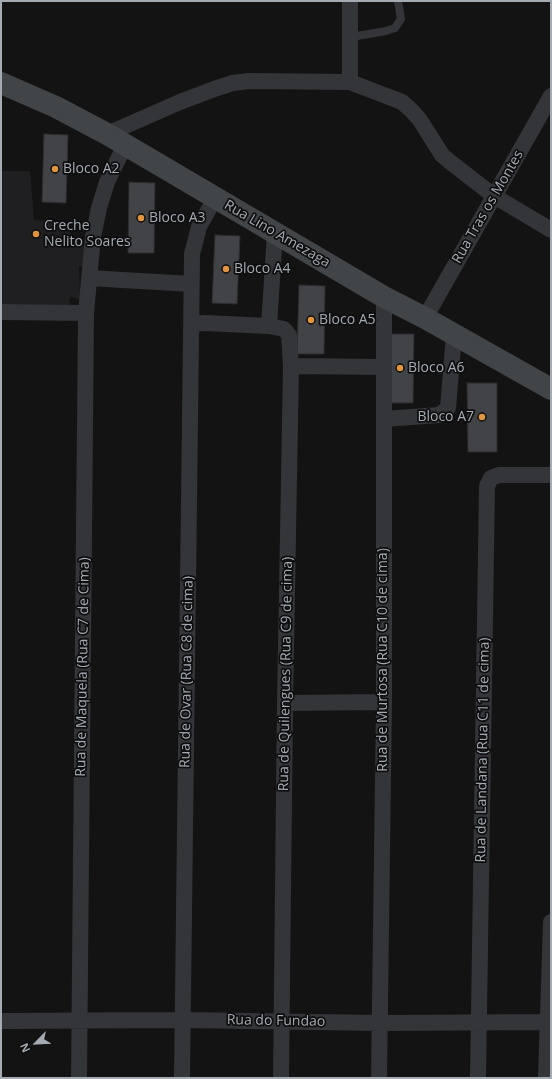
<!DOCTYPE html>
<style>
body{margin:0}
#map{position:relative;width:552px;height:1079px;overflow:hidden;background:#131314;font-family:"Open Sans",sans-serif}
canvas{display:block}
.frame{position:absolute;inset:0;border:2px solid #a5abb3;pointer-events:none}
.north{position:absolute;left:16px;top:1023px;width:40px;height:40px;-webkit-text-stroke:3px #0e0e0f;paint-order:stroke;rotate:246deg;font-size:11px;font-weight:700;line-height:16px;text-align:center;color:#a5abb3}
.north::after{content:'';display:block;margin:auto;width:14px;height:18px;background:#a5abb3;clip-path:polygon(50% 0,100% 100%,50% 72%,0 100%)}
</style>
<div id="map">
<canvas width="552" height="1079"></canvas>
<div class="frame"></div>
<div class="north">N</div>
</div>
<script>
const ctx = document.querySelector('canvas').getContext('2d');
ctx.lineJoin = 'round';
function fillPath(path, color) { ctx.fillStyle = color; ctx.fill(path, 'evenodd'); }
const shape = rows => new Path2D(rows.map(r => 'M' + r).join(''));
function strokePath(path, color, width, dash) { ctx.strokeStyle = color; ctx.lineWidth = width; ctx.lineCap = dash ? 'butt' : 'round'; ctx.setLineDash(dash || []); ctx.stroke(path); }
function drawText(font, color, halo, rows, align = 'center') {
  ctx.font = font + ' "Open Sans",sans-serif'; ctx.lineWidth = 3.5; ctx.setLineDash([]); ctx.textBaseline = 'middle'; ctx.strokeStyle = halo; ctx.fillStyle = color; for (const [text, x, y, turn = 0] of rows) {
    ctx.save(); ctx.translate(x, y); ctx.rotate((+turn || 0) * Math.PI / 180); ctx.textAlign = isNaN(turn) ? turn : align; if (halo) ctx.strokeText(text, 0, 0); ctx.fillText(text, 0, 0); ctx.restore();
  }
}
fillPath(shape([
 [1,171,30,171,34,220,70,223,70,245,85,245,87,269,79,266,80,299,70,297,69,305,1,304]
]), '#1f1f21');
const building = shape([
 [44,134,68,135,66,203,42,202,44,134],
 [129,182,155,183,154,253,128,253,129,182],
 [215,235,240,236,237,304,212,303,215,235],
 [299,285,325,286,324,354,297,354,299,285],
 [387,334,414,334,413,403,386,403,387,334],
 [467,383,497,383,497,452,468,452,467,383]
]);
fillPath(building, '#424347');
strokePath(building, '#2d2d30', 1);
strokePath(shape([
 [351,37,386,31,395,28,401,19,398,1]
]), '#343539', 8);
strokePath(shape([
 [350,82,350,1],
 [107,134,180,102,217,88,233,83,249,81,350,82,402,102,411,110,420,120,442,155,449,161,494,196,551,230],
 [89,278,191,284],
 [1,312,86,313],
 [425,318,551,96],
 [192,324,204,323,269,326,284,329,289,335,291,366,285,703,281,1078],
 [269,326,275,233],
 [291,366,384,367],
 [384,419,439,415,448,408,454,335],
 [285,703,384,702],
 [1,1021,183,1020,379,1023,551,1022],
 [79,1078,86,313,93,237,99,208,107,182,125,145],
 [182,1078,192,254,199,227,215,198],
 [379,1078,384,702,384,297],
 [478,1078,487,486,491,478,499,475,551,475],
 [546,1078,551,922]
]), '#343539', 16);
strokePath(shape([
 [1,83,56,107,107,134,384,297,425,318,551,389]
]), '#424548', 22);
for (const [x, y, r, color] of [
 [55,169,4,"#e0953e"],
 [141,218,4,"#e0953e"],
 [36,234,4,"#e0953e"],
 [226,269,4,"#e0953e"],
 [311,320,4,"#e0953e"],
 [400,368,4,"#e0953e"],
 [482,417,4,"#e0953e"]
]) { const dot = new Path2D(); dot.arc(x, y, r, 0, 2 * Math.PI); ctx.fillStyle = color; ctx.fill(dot); strokePath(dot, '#0e0e0f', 1.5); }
drawText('14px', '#a5abb3', '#0e0e0f', [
 ["Bloco A2",63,169],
 ["Bloco A3",149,218],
 ["Creche",44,226],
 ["Nelito Soares",44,242],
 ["Bloco A4",234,269],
 ["Bloco A5",319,320],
 ["Bloco A6",408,368],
 ["Bloco A7",474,417,"right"]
], 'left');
drawText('14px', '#a5abb3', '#0e0e0f', [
 ["Rua Tras os Montes",488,207,-60],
 ["Rua Lino Amezaga",277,234,30],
 ["Rua de Murtosa (Rua C10 de cima)",383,660,-90],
 ["Rua de Maquela (Rua C7 de Cima)",83,667,-89],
 ["Rua de Ovar (Rua C8 de cima)",187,672,-89],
 ["Rua de Quilengues (Rua C9 de cima)",286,674,-89],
 ["Rua de Landana (Rua C11 de cima)",483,750,-89],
 ["Rua do Fundao",276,1021,1]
]);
</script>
